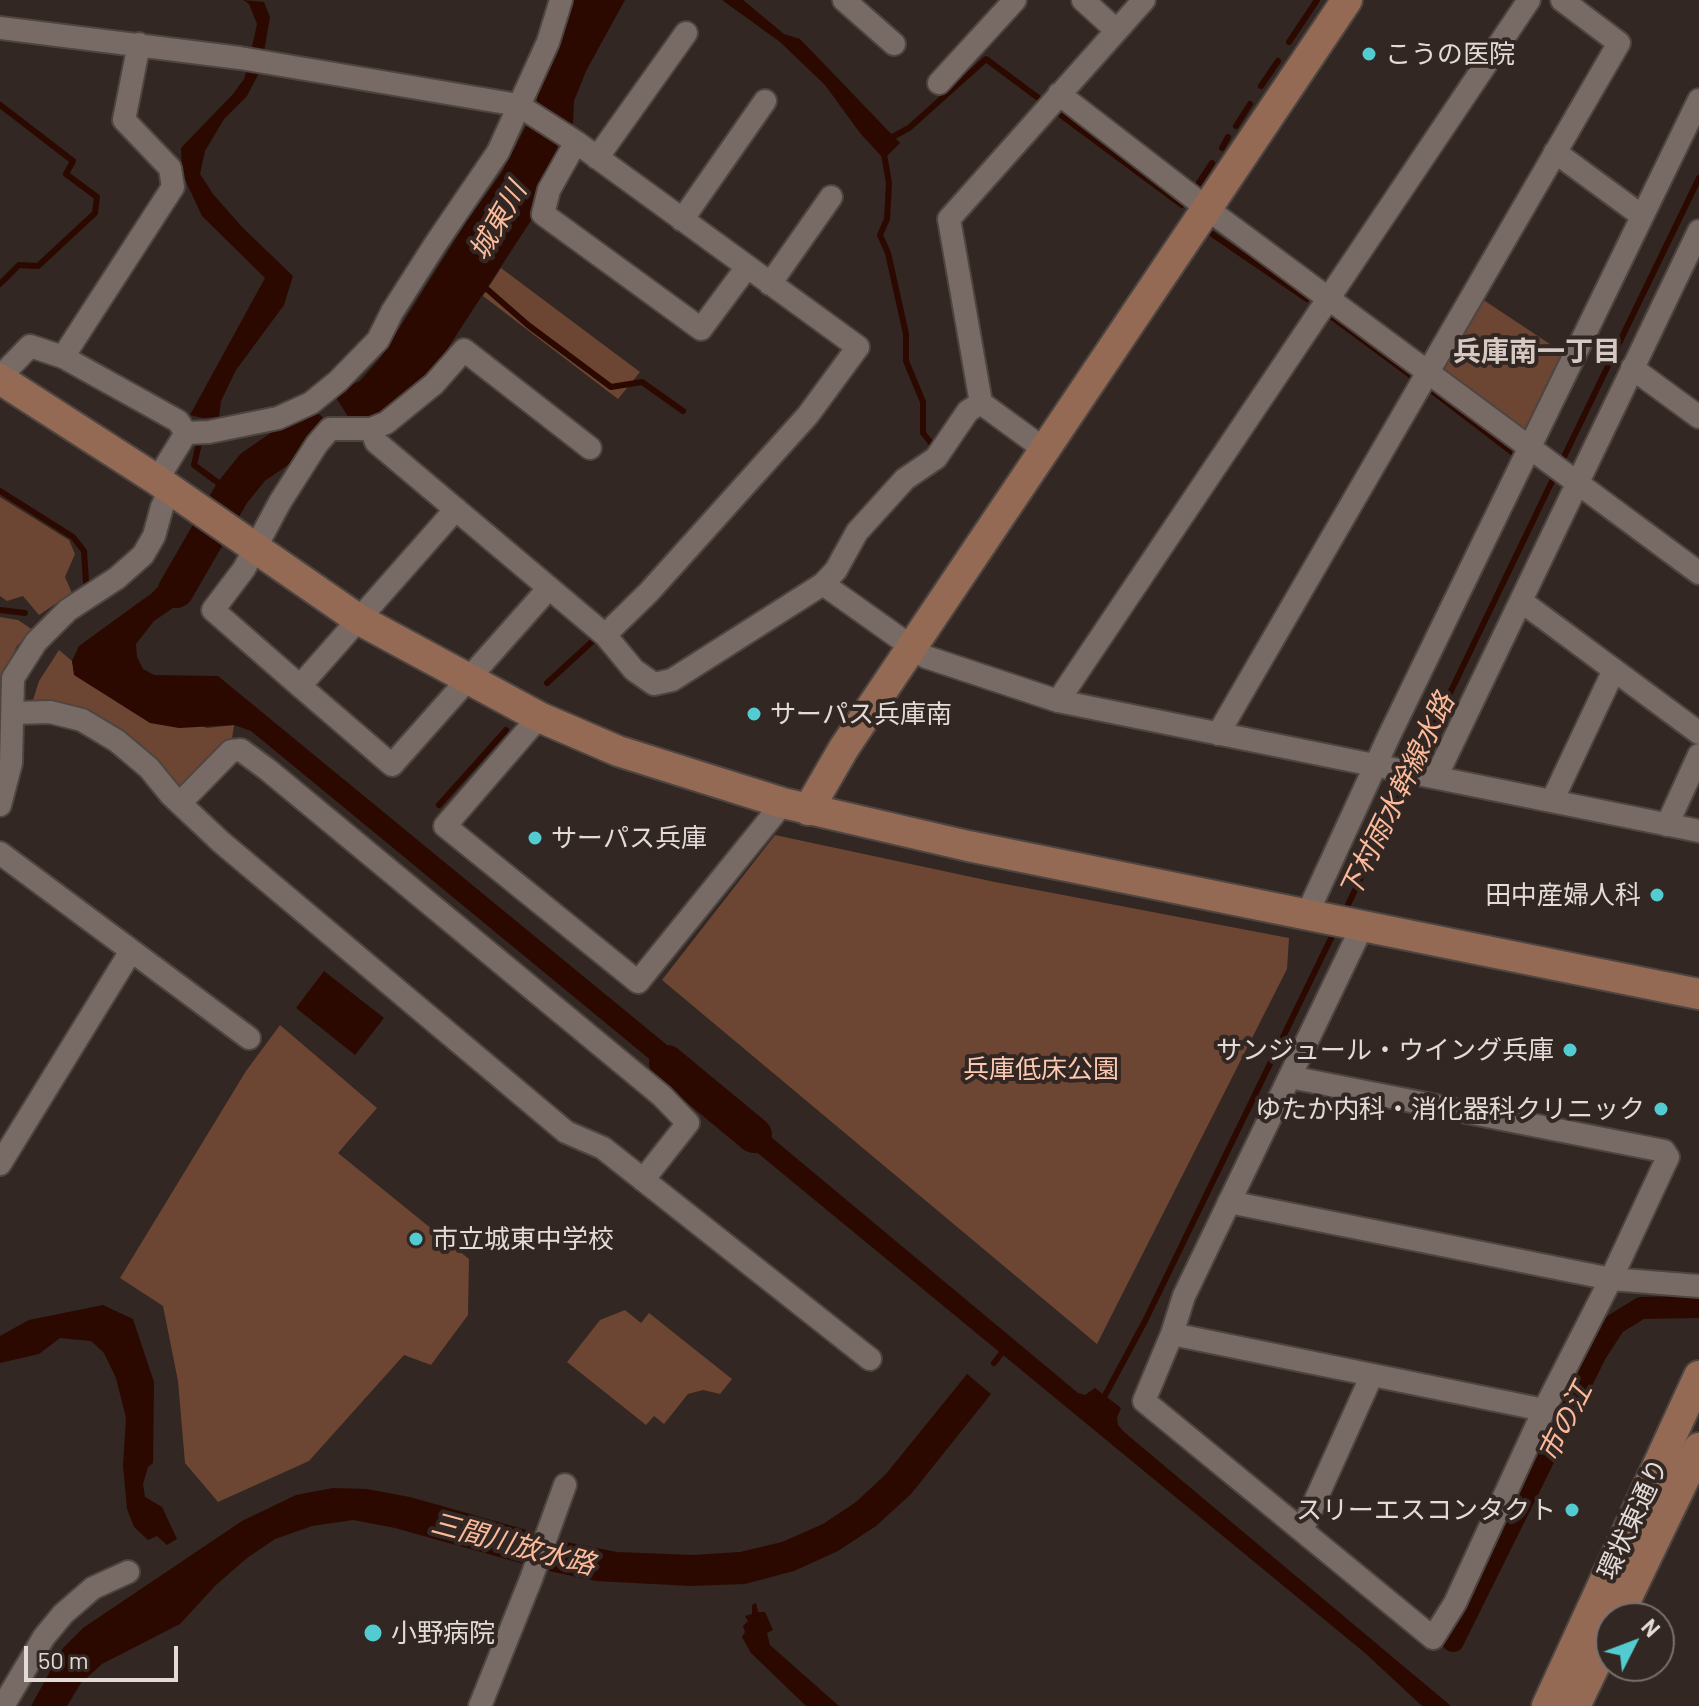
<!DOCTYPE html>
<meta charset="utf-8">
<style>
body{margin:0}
#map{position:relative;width:1699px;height:1706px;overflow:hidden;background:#322722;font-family:Barlow,sans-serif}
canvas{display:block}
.north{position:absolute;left:1595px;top:1602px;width:80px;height:80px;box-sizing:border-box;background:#322722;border:2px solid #796f6b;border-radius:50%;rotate:48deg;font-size:22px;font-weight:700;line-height:32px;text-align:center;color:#e3dbd8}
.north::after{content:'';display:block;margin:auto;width:28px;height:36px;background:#52ccd0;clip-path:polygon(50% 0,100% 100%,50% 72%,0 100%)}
.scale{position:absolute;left:24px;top:1646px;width:154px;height:36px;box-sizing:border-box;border:4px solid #e3dbd8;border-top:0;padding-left:10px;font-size:24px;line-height:28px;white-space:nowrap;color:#e3dbd8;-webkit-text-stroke:6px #322722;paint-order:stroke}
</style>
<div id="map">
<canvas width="1699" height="1706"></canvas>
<div class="north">N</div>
<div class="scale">50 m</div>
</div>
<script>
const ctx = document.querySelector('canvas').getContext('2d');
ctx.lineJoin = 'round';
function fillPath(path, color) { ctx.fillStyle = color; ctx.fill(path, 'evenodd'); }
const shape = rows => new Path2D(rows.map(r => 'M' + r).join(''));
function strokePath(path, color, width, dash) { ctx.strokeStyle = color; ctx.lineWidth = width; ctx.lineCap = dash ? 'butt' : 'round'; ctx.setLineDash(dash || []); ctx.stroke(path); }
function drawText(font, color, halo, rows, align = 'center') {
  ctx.font = font + ' Barlow,"Noto Sans JP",sans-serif'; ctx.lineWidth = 8; ctx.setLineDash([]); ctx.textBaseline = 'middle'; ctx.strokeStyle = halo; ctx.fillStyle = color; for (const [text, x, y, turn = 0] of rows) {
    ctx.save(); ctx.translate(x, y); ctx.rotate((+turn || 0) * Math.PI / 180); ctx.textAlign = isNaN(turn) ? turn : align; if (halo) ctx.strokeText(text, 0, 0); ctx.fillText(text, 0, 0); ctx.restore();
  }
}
fillPath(shape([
 [501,268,640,372,618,399,483,296],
 [1479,297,1568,356,1527,433,1438,369],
 [0,497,69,540,75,554,65,577,72,593,39,615,23,596,7,601,0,596],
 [0,617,18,620,33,630,17,646,0,681],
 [59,650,72,661,75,675,207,728,234,725,231,746,179,795,83,711,33,700,39,681],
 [775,835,995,882,1289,938,1287,969,1097,1344,662,980],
 [280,1025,377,1108,338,1153,469,1259,468,1315,431,1365,404,1355,309,1461,218,1502,185,1463,178,1381,163,1306,120,1278,246,1071],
 [625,1310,641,1323,649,1313,732,1379,720,1394,703,1390,688,1394,664,1424,654,1416,646,1425,567,1362,600,1320]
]), '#6c4533');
fillPath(shape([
 [243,0,264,2,270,17,261,69,247,96,224,119,205,151,200,174,213,194,242,227,293,276,284,305,236,370,221,401,219,417,203,418,190,415,265,278,202,216,182,173,181,148,233,94,244,79,248,66,257,24,249,4],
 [571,0,625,0,586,71,574,101,573,123,556,143,560,152,543,187,532,219,427,380,376,416,349,418,333,393,360,381,381,357,467,221,502,172,537,105,537,94,558,46],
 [722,0,743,0,784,34,800,39,900,143,884,159,860,133,825,85,780,42],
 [191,542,206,551,183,601,154,621,136,644,137,657,143,669,154,675,218,676,712,1082,698,1099,251,731,234,725,179,728,150,723,74,675,72,661,79,646,152,593,175,569],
 [324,971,384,1018,355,1055,296,1008],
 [723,1097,1078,1393,1085,1395,1095,1388,1121,1408,1117,1418,1118,1425,1124,1432,1451,1706,1422,1706,1365,1653,709,1113],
 [103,1305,133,1319,154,1382,153,1463,148,1467,143,1484,145,1497,162,1507,177,1539,167,1545,157,1536,148,1540,134,1527,127,1509,123,1465,126,1418,116,1378,104,1353,91,1341,60,1338,39,1354,0,1363,0,1336,29,1320],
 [967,1374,991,1394,911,1494,876,1526,838,1551,794,1571,745,1584,691,1586,596,1581,549,1571,561,1541,617,1552,693,1555,740,1552,782,1542,823,1524,856,1502,886,1474],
 [333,1488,367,1489,410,1497,537,1533,524,1564,395,1528,353,1520,312,1526,275,1539,247,1558,216,1585,180,1624,102,1664,81,1683,67,1706,31,1706,63,1648,83,1628,242,1521,296,1495],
 [756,1603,758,1612,765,1612,773,1630,767,1633,770,1645,839,1706,806,1706,751,1653,742,1637,745,1632,743,1626,748,1621,745,1616,752,1614,752,1605]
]), '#2c0900');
strokePath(shape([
 [1289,42,1317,0],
 [1261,86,1278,61],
 [0,105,73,161,66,174,97,197,95,213,38,266,19,265,0,284],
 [1061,115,1182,205],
 [1236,126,1250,104],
 [887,140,909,128,986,59,1037,97],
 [1222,148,1228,137],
 [884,154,889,183,887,219,880,235,888,253,906,334,906,361,923,402,923,433,935,448],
 [1199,183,1212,163],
 [1212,234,1307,299],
 [483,288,488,290,528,325,611,387,642,382,683,411],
 [1328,314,1413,377],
 [1431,390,1512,452],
 [200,439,194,465,232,493],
 [1561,463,1699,178],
 [0,491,73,537,84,551,86,582],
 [0,610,25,613],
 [547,683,596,638],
 [439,805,506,730],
 [1344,913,1556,473],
 [994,1363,1004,1350],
 [1102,1401,1145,1321,1335,930]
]), '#2c0900', 6);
strokePath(shape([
 [1453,1641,1596,1353,1615,1324,1641,1308,1698,1307]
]), '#2c0900', 22);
strokePath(shape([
 [176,590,232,493,253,467,309,429],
 [667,1063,754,1135]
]), '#2c0900', 36);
const street = shape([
 [844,0,894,44],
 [1083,0,1116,30],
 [0,28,240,58,518,105,576,142,858,347,808,415,649,592,605,635],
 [939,83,1015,0],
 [1059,94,1221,219,1699,573],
 [576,142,549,190,543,214,701,329,747,267],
 [1555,152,1642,216],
 [597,158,686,33],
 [682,220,765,101],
 [770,284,831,197],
 [63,357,173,187,170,168,124,120,139,44],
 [1632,368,1699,417],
 [0,377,30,346,63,357,178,421,186,433],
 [371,429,386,423,434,384,464,350,590,448],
 [1044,449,981,403,949,219,1144,0],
 [157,480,186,433,209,432,278,418,311,403,338,381,378,340,392,312,436,243,498,152,548,42,561,0],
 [456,509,300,686,392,765,549,588],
 [823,584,926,657,1058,701,1699,831],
 [1521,601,1699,733],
 [300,686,213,610,244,569,280,502,317,444,330,429,371,429,376,442,605,635,634,670,654,684,672,680,823,584,836,570,857,532,905,479,936,458,968,411,981,403],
 [1058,701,1529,0],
 [13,713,50,712,82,720,117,741,149,768,171,795,221,842,566,1132,603,1148,870,1359],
 [539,717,445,826,638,982,783,803],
 [1218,734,1619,43,1562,0],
 [1436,777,1699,231],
 [1552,801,1614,670],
 [180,803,231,751,241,750,268,770,662,1096,688,1123,643,1180],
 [0,805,11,763,13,678,36,642,68,610,117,578,143,555,154,536,162,507,170,490],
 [1667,825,1699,755],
 [0,853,249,1038],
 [1307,914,1389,736,1699,100],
 [1290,1077,1664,1151,1668,1157,1611,1279,1544,1410,1455,1603,1433,1638,1144,1401,1172,1334,1184,1296,1362,927],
 [0,1164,131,951],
 [1229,1202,1611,1279,1699,1286],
 [1172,1334,1544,1410],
 [1302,1530,1372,1375],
 [3,1706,44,1637,63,1614,93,1588,128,1572],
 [480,1706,531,1579,565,1485]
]);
const secondary = shape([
 [0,379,157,480,358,619,539,717,618,751,783,803,968,846,1699,994],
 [808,810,844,748,1347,0],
 [1617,1618,1699,1448],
 [1547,1706,1699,1376],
 [1575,1706,1611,1631]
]);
strokePath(street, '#4e4541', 26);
strokePath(secondary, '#4e4541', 34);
strokePath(street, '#786b66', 22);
strokePath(secondary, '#946a55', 30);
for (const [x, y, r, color] of [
 [1369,54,8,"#52ccd0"],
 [754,714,8,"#52ccd0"],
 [535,838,8,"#52ccd0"],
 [1657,895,8,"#52ccd0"],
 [1570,1050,8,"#52ccd0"],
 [1661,1109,8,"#52ccd0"],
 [416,1239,8,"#52ccd0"],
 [1572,1510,8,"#52ccd0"],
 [373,1633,10,"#52ccd0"]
]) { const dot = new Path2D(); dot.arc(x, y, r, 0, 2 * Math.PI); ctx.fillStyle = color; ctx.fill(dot); strokePath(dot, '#322722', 3); }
drawText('26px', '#e3dbd8', '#322722', [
 ["こうの医院",1385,54],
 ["サーパス兵庫南",770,714],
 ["サーパス兵庫",551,838],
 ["田中産婦人科",1641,895,"right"],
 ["サンジュール・ウイング兵庫",1554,1050,"right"],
 ["ゆたか内科・消化器科クリニック",1645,1109,"right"],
 ["市立城東中学校",432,1239],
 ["スリーエスコンタクト",1556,1510,"right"],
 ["小野病院",391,1633]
], 'left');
drawText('26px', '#fcc9b2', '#322722', [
 ["兵庫低床公園",1041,1069]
]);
drawText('26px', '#e3dbd8', '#322722', [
 ["環状東通り",1633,1519,-65]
]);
drawText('italic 28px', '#fdba9b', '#322722', [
 ["城東川",498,221,-60],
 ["下村雨水幹線水路",1397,796,-64],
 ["市の江",1565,1422,-63],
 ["三間川放水路",513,1544,15]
]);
drawText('bold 28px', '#d6c8c2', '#322722', [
 ["兵庫南一丁目",1537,352]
]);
</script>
